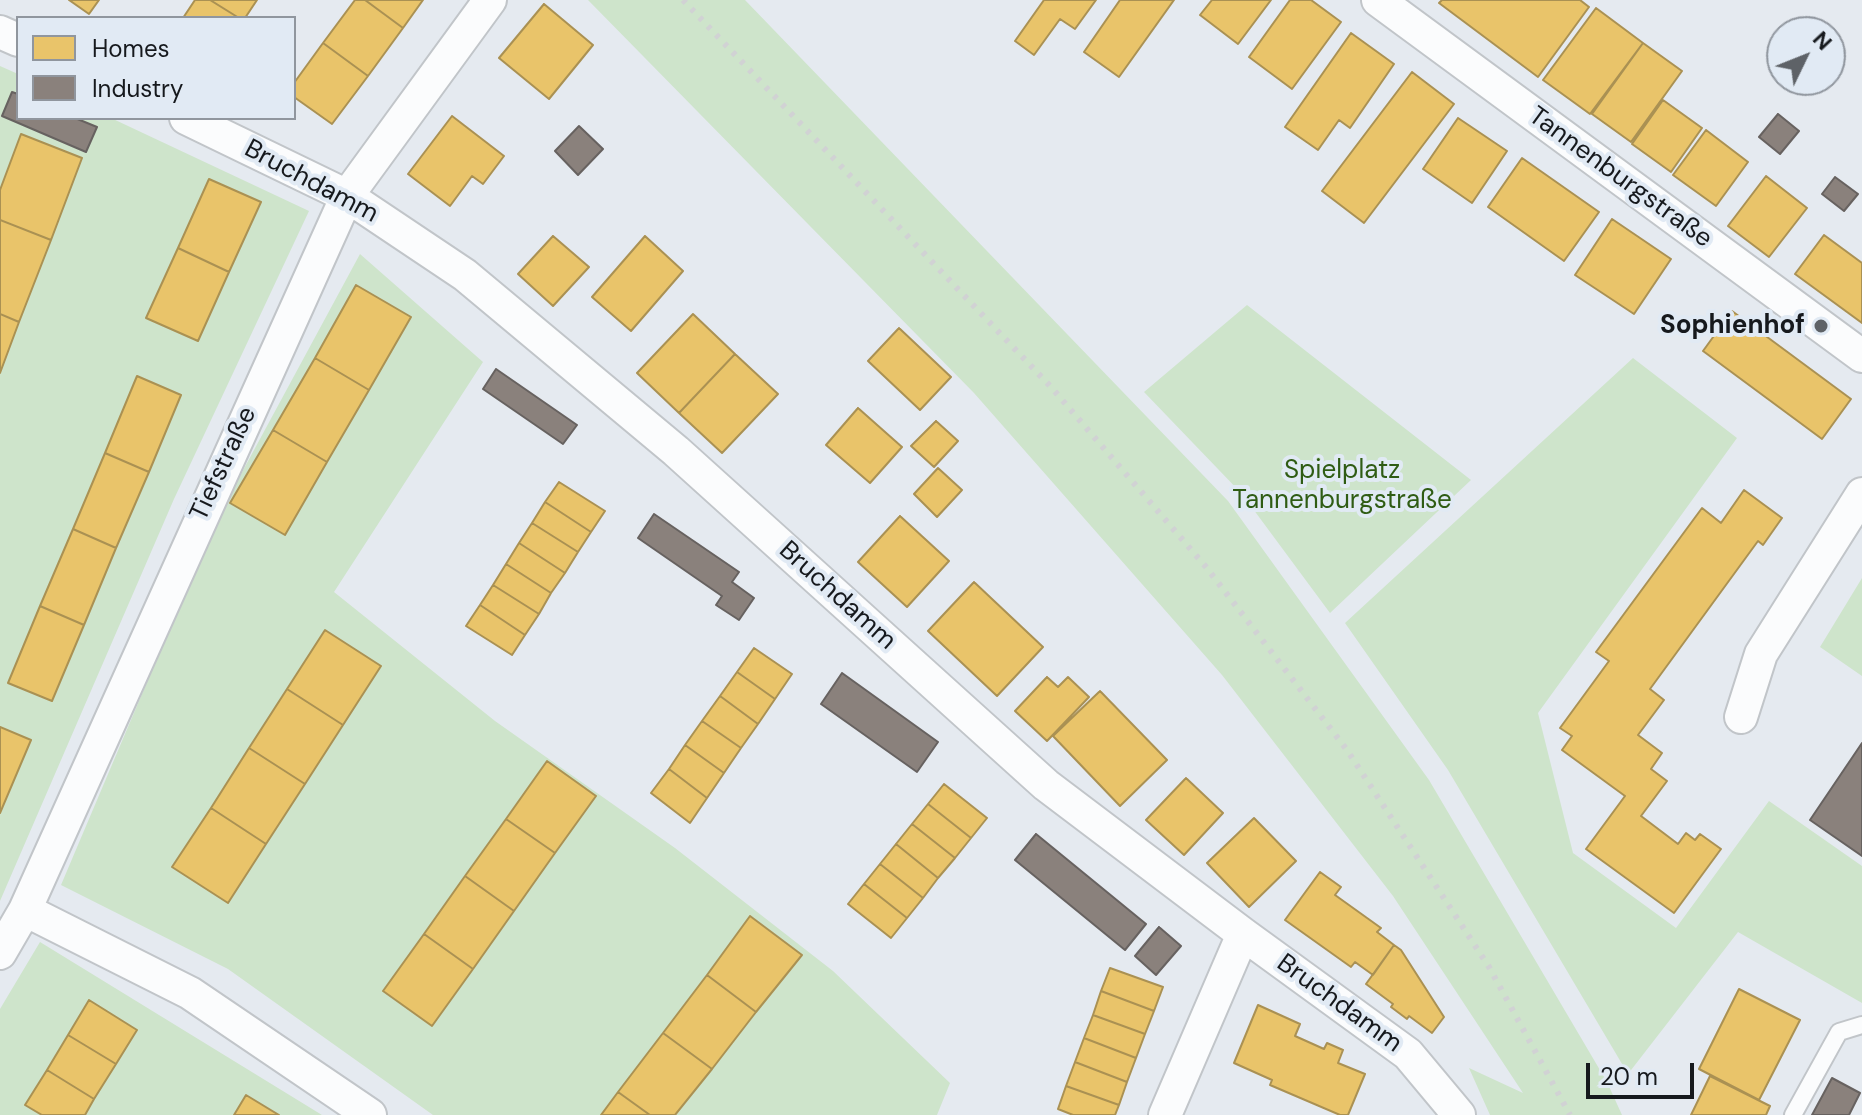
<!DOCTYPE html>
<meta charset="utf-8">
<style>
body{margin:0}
#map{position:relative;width:1862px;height:1115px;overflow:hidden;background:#e5eaf0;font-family:"DM Sans",sans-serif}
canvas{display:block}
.legend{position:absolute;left:16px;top:16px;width:280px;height:104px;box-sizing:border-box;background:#e1eaf4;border:2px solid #90969e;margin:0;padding:10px 14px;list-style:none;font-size:24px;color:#16191d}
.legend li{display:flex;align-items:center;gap:16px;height:40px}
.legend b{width:40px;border:2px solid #90969e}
.north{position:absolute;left:1766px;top:16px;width:80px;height:80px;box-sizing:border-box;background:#e1eaf4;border:2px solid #90969e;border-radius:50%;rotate:47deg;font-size:22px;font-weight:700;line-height:32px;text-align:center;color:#16191d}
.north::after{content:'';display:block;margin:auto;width:28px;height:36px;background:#5e6267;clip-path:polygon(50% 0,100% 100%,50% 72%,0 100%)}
.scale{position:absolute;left:1586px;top:1063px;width:108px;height:36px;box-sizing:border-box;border:4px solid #16191d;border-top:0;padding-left:10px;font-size:24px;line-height:28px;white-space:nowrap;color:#16191d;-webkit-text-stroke:6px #e1eaf4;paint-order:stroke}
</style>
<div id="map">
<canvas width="1862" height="1115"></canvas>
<ul class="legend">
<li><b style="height:22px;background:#e9c46a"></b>Homes</li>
<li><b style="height:22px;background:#8a817c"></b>Industry</li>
</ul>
<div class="north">N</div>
<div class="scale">20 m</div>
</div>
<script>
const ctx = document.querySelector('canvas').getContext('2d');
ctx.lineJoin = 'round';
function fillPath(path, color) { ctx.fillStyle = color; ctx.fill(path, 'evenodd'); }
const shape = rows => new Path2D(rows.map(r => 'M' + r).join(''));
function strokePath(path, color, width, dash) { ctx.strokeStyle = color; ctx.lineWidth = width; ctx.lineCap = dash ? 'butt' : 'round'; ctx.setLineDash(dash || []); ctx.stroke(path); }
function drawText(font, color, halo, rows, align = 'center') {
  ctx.font = font + ' "DM Sans",sans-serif'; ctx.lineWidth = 8; ctx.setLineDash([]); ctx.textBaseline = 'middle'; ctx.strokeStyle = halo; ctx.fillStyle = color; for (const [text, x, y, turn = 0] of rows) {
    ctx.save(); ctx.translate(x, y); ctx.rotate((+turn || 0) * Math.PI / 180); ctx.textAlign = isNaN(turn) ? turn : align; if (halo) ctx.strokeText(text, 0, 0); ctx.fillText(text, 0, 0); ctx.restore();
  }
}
fillPath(shape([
 [588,0,745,0,1228,501,1429,780,1607,1082,1622,1115,1490,1115,1469,1068,1523,1093,1393,896,1222,675,974,393],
 [0,66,18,74,18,118,111,118,309,211,174,499,0,901],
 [360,254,483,362,334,592,495,721,675,848,833,971,950,1083,937,1115,433,1115,228,969,61,885,214,524],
 [1247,305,1471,480,1330,613,1242,494,1144,392],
 [1633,358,1737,438,1538,713,1573,853,1676,928,1769,801,1862,866,1862,1003,1738,932,1628,1074,1448,770,1345,623],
 [1862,578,1862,676,1820,647],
 [40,942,322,1115,0,1115,0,1009]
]), '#cee4cb');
const homes = shape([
 [69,0,99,0,89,14,69,0],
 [195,0,210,0,239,18,183,18,195,0],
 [210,0,257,0,245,18,239,18,210,0],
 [355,0,365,0,403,28,368,76,323,43,355,0],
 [365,0,423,0,403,28,365,0],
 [1044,0,1096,0,1075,29,1060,19,1034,55,1015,41,1044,0],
 [1120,0,1174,0,1119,77,1084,52,1120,0],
 [1212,0,1271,0,1238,44,1200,15,1212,0],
 [1290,0,1311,0,1341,22,1292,89,1249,57,1290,0],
 [1442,0,1580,0,1589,7,1538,77,1439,3,1442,0],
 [544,4,593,45,549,99,499,58,544,4],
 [1596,8,1643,43,1590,114,1543,80,1596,8],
 [1351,33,1394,64,1350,128,1339,120,1318,150,1285,127,1351,33],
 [323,43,368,76,332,124,294,97,294,83,323,43],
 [1643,43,1682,71,1631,142,1592,114,1643,43],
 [1412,72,1454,104,1364,223,1322,191,1412,72],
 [1663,100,1702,128,1671,172,1632,144,1663,100],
 [452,116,504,156,483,184,472,176,450,206,408,174,452,116],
 [1458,118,1507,151,1472,203,1423,169,1458,118],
 [1706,130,1748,162,1716,206,1673,175,1706,130],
 [21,134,82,158,51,240,0,220,0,190,21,134],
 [1522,158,1599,212,1564,261,1488,207,1522,158],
 [1766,176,1807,208,1769,257,1728,226,1766,176],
 [209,179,261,202,229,272,178,248,209,179],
 [1612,219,1671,259,1634,314,1575,275,1612,219],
 [0,220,51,240,19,322,0,314,0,220],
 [1824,235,1862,263,1862,323,1795,274,1824,235],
 [553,236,589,267,553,306,518,274,553,236],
 [645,236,683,271,631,331,592,297,645,236],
 [178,248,229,272,198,341,146,318,178,248],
 [356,285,411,317,369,390,315,358,356,285],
 [1732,311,1851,399,1822,439,1703,351,1732,311],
 [0,314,19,322,0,373,0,314],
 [693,314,735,354,679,413,637,373,693,314],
 [899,328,951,377,920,410,868,361,899,328],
 [735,354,778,394,722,453,679,413,735,354],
 [315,358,369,390,327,462,273,430,315,358],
 [137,376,181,395,149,472,105,453,137,376],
 [858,408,902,447,870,483,826,445,858,408],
 [936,421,958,441,934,467,911,446,936,421],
 [273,430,327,462,285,535,230,503,273,430],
 [105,453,149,472,116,548,73,529,105,453],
 [938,468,962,490,937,517,914,494,938,468],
 [559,482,605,511,591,532,545,502,559,482],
 [1744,490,1782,518,1763,545,1758,541,1650,689,1664,700,1638,735,1662,753,1651,769,1667,781,1641,816,1678,844,1686,833,1695,840,1700,834,1721,849,1674,913,1586,849,1625,796,1562,750,1572,736,1560,728,1609,661,1596,652,1702,508,1721,523,1744,490],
 [545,502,591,532,578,552,532,523,545,502],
 [900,516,949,561,907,607,858,562,900,516],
 [532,523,578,552,565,573,519,543,532,523],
 [73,529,116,548,84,625,40,606,73,529],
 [519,543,565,573,551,593,506,564,519,543],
 [506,564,551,593,539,614,493,585,506,564],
 [974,582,1043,647,997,696,928,631,974,582],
 [493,585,539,614,525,635,480,605,493,585],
 [480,605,525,635,512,655,466,626,480,605],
 [40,606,84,625,52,701,8,683,40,606],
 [325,630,381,666,343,725,287,689,325,630],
 [754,648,792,674,775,699,737,672,754,648],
 [737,672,775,699,758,724,720,696,737,672],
 [1047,677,1058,687,1068,677,1089,697,1047,741,1015,711,1047,677],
 [287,689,343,725,305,784,249,748,287,689],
 [1100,691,1167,760,1120,806,1053,736,1100,691],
 [720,696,758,724,741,748,702,721,720,696],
 [702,721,741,748,724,773,685,745,702,721],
 [0,727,31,740,0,813,0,727],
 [685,745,724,773,707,798,669,769,685,745],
 [249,748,305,784,266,844,211,808,249,748],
 [547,761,596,796,555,853,506,819,547,761],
 [669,769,707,798,690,823,651,793,669,769],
 [1186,778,1223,813,1184,855,1146,820,1186,778],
 [944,784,987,818,971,838,928,804,944,784],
 [928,804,971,838,955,858,912,824,928,804],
 [211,808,266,844,228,903,172,867,211,808],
 [1254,818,1296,861,1249,907,1207,863,1254,818],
 [506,819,555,853,514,911,465,876,506,819],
 [912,824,955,858,938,878,896,844,912,824],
 [896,844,938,878,923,898,880,864,896,844],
 [880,864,923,898,907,918,864,884,880,864],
 [1320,872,1341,887,1335,895,1381,928,1377,932,1394,945,1373,975,1355,962,1351,967,1285,920,1320,872],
 [465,876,514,911,473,969,424,934,465,876],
 [864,884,907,918,891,938,848,904,864,884],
 [750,916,802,955,756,1012,707,975,750,916],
 [424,934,473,969,432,1026,383,991,424,934],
 [1394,945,1401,950,1444,1017,1432,1033,1409,1016,1407,1019,1391,1007,1393,1004,1366,984,1394,945],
 [1110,968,1163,987,1154,1011,1101,991,1110,968],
 [707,975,756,1012,712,1069,663,1033,707,975],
 [1739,989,1800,1020,1759,1100,1699,1069,1739,989],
 [1101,991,1154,1011,1145,1034,1093,1015,1101,991],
 [89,1000,137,1030,116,1064,68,1035,89,1000],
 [1258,1005,1300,1024,1295,1036,1324,1049,1327,1043,1343,1050,1338,1063,1365,1074,1348,1115,1340,1115,1270,1085,1272,1080,1234,1063,1258,1005],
 [1093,1015,1145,1034,1136,1058,1084,1038,1093,1015],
 [663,1033,712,1069,675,1115,650,1115,618,1092,663,1033],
 [68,1035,116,1064,94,1099,47,1070,68,1035],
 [1084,1038,1136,1058,1127,1082,1075,1062,1084,1038],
 [1075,1062,1127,1082,1119,1105,1066,1086,1075,1062],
 [47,1070,94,1099,85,1115,42,1115,25,1105,47,1070],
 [1710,1076,1770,1106,1766,1115,1691,1115,1710,1076],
 [1066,1086,1119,1105,1115,1115,1073,1115,1058,1109,1066,1086],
 [618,1092,650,1115,601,1115,618,1092],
 [246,1095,279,1115,234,1115,246,1095]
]);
fillPath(homes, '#e9c46a');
strokePath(homes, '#aa9153', 2);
const industry = shape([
 [12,92,18,94,18,118,75,118,97,127,86,152,2,116,12,92],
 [1778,114,1799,131,1780,154,1759,137,1778,114],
 [579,126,603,149,578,175,555,151,579,126],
 [1835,177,1858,194,1844,211,1822,194,1835,177],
 [496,369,577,425,563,444,483,389,496,369],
 [654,514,739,572,732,582,754,598,739,620,716,605,722,596,638,538,654,514],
 [842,673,938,742,917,772,821,704,842,673],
 [1862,743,1862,856,1810,820,1862,743],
 [1036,834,1146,924,1125,950,1015,860,1036,834],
 [1159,927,1181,946,1156,975,1135,956,1159,927],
 [1832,1078,1860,1093,1849,1115,1812,1115,1832,1078]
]);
fillPath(industry, '#8a817c');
strokePath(industry, '#676260', 2);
const service = shape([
 [1793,1115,1839,1032,1862,1025]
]);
const minor = shape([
 [1378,0,1862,356],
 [0,32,18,40],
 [186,118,347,196,465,275,676,451,1046,785,1243,934,1408,1054,1459,1115],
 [1741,717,1761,654,1862,494],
 [25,910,190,993,370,1115],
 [0,953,25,910,347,196,490,0],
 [1165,1115,1243,934]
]);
strokePath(service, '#c1c5c9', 20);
strokePath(minor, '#c1c5c9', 36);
strokePath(service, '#fbfcfd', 16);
strokePath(minor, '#fbfcfd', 32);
strokePath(shape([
 [683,0,1051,387,1206,567,1347,750,1489,967,1570,1115]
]), '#d1d2d4', 6, [4, 8]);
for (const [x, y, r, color] of [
 [1821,326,8,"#5e6267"]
]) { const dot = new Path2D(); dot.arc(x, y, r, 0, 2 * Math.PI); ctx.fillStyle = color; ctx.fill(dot); strokePath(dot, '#e1eaf4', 3); }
drawText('26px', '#16191d', '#e1eaf4', [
 ["Tannenburgstraße",1620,178,36],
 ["Bruchdamm",311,182,28],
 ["Tiefstraße",224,464,-65],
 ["Bruchdamm",837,596,42],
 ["Bruchdamm",1339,1004,36]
]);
drawText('bold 26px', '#16191d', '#e1eaf4', [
 ["Sophienhof",1805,326]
], 'right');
drawText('26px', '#2f5c14', '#e1eaf4', [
 ["Spielplatz",1342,471],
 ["Tannenburgstraße",1342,501]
]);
</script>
